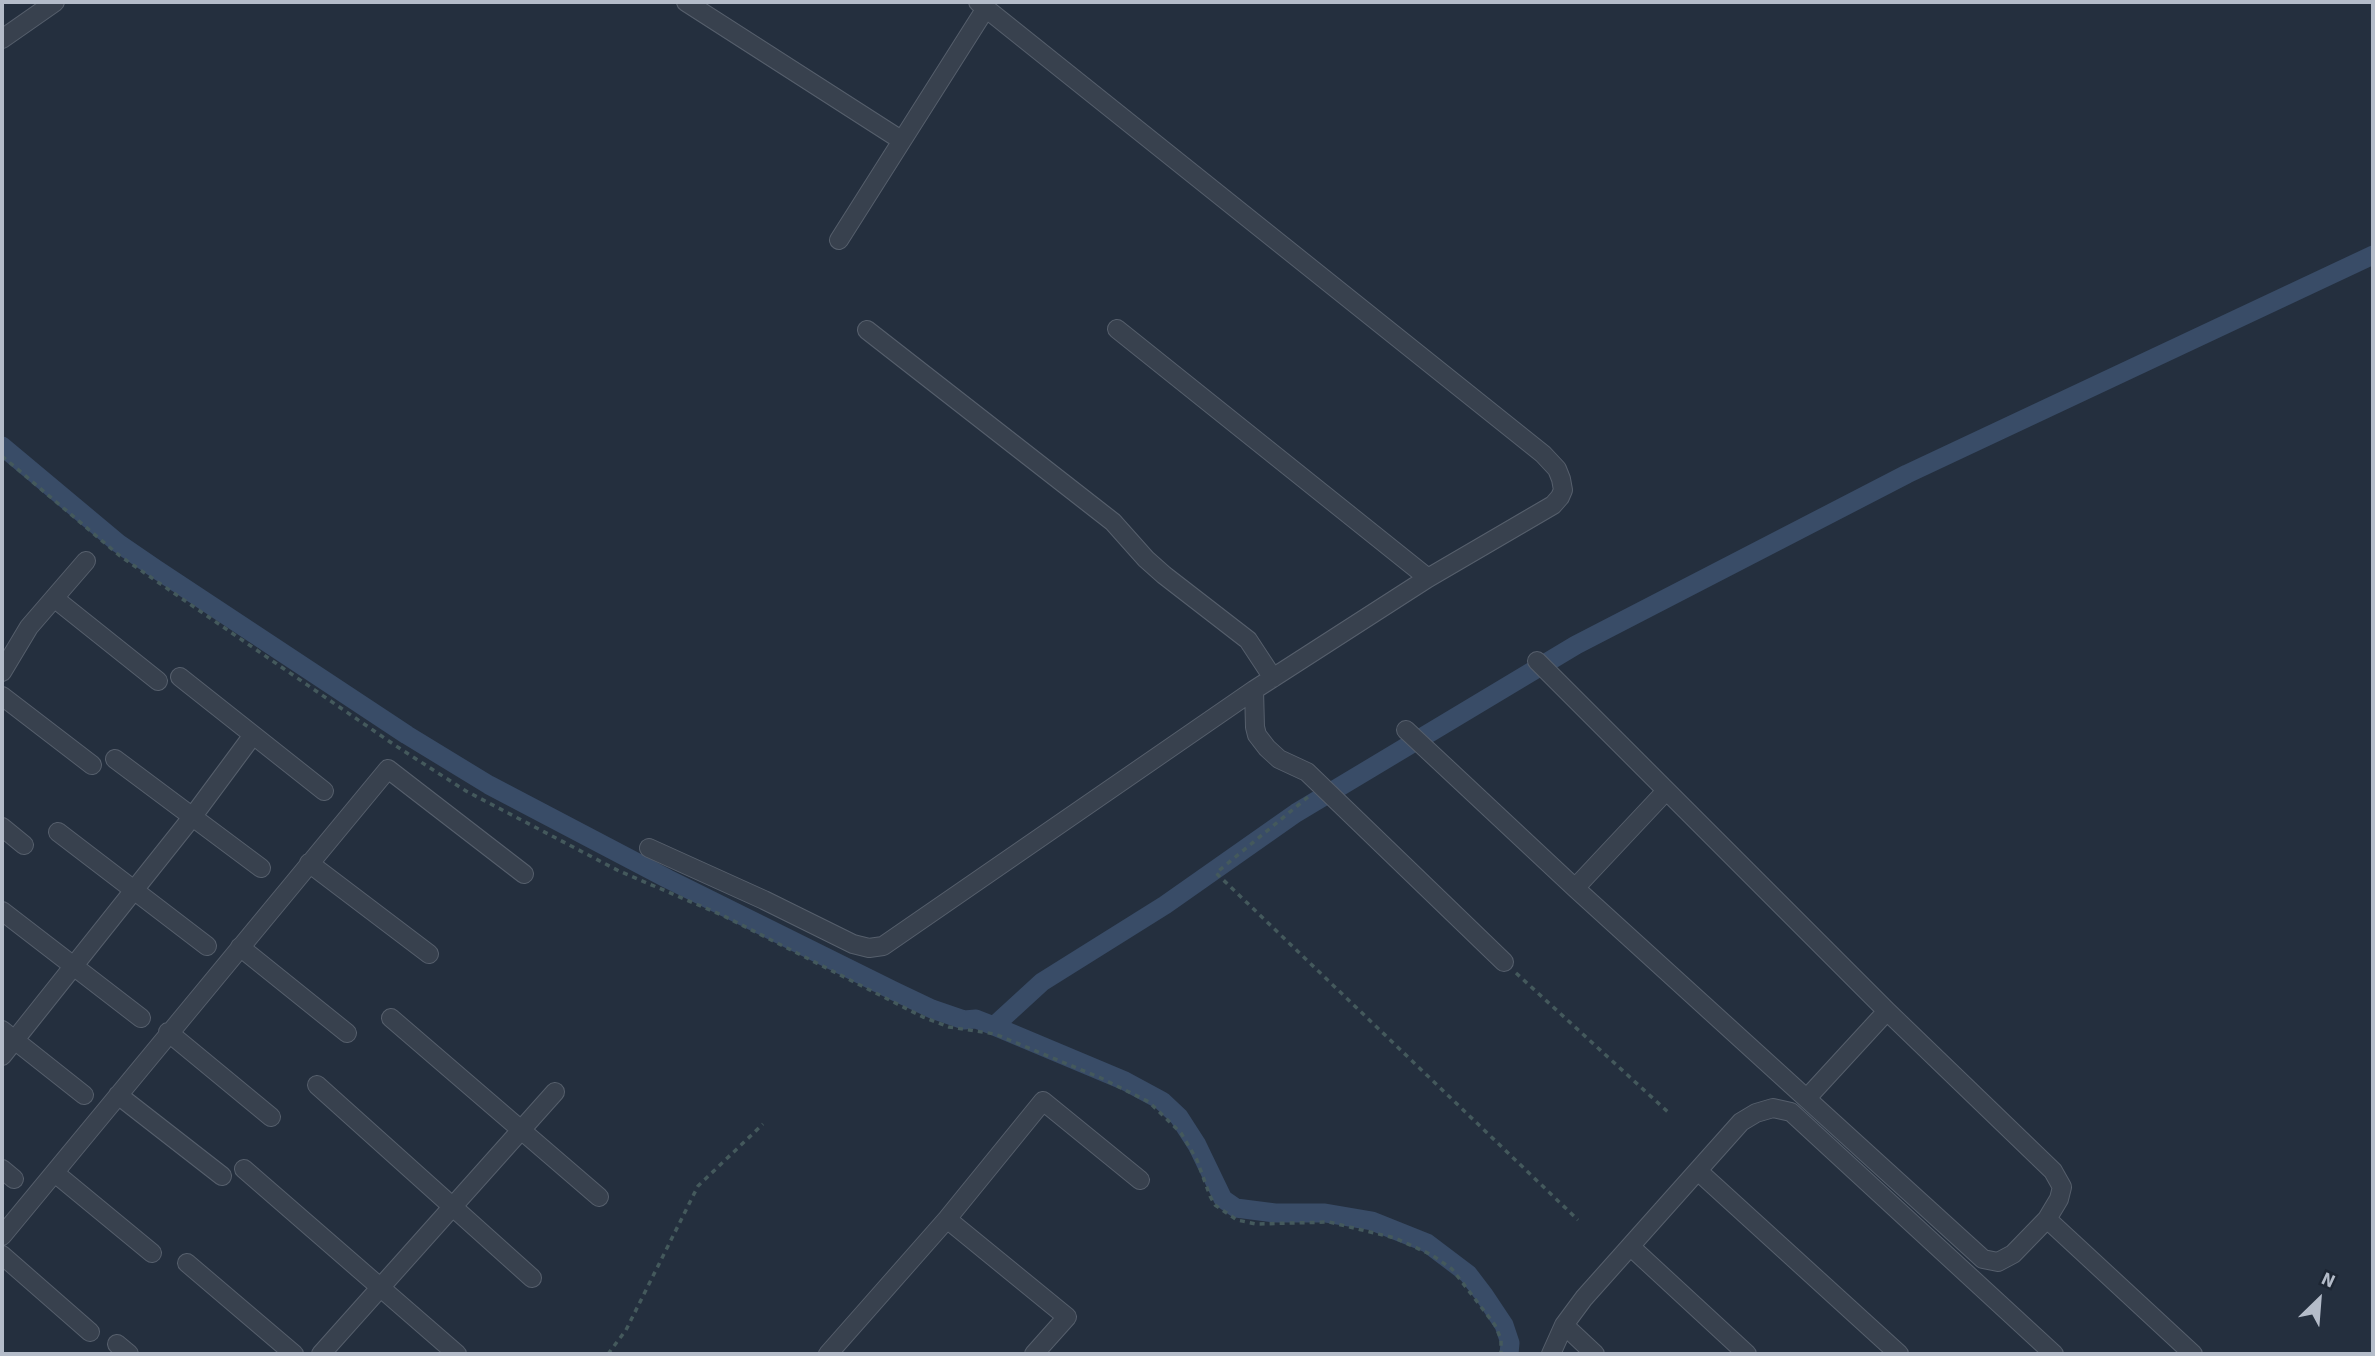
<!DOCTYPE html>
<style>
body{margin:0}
#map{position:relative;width:2375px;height:1356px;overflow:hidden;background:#242f3e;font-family:"Source Sans 3",sans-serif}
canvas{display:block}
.frame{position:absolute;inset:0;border:4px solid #b4bcc9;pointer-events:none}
.north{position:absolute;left:2284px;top:1265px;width:70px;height:70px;-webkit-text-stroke:5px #1d2633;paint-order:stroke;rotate:25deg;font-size:19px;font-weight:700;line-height:28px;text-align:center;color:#b4bcc9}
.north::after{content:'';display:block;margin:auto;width:24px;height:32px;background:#b4bcc9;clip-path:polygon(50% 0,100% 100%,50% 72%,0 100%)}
</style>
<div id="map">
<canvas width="2375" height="1356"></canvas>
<div class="frame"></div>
<div class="north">N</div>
</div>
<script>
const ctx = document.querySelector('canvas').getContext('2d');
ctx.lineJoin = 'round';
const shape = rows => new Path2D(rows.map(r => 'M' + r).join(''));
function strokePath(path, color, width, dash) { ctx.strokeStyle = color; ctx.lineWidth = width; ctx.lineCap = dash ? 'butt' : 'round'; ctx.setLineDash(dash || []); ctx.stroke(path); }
strokePath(shape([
 [2,446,118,543,156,569,407,735,489,785,668,879,894,991,932,1009,964,1020,976,1019,994,1026,1125,1081,1162,1101,1179,1117,1197,1145,1223,1199,1236,1208,1275,1213,1325,1213,1372,1221,1427,1243,1468,1274,1484,1295,1504,1325,1510,1343,1509,1354],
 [994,1026,1042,982,1165,905,1296,813,1576,645,1907,474,2373,255]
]), '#394c67', 19);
const minor = shape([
 [686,2,901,140],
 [2,39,55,2],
 [839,240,986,8],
 [1117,329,1428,578],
 [867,330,1113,522,1146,559,1164,575,1248,640,1273,678],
 [54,598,158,681],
 [2,672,29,627,86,561],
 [180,677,324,791],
 [1254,690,1255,727,1257,735,1267,748,1279,759,1307,772,1504,962],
 [2,696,92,765],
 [1406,730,1575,888,1983,1259,1998,1262,2013,1254,2047,1219,2059,1199,2062,1187,2053,1171,1887,1011,1537,661],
 [115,759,261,868],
 [2,827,24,845],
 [58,832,207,946],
 [649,848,764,900,853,944,869,948,883,946,1254,690,1428,578,1553,505,1560,497,1563,490,1561,479,1557,469,1543,454,978,2],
 [309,863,429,954],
 [1575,888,1666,791],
 [2,911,141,1018],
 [240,947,347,1033],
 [391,1018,599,1197],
 [2,1030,84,1095],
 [168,1032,271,1117],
 [2,1056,193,816,253,735],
 [317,1085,532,1278],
 [118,1095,222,1176],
 [1807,1098,1887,1011],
 [2,1169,14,1179],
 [244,1169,457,1354],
 [1698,1171,1899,1354],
 [55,1173,152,1253],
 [947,1219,1067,1317,1034,1354],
 [2047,1219,2193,1354],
 [2,1236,388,769,524,874],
 [1631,1247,1747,1354],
 [2,1255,90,1332],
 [187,1263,294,1354],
 [1564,1325,1595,1354],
 [117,1344,129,1354],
 [321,1354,555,1092],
 [828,1354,947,1219,1043,1101,1140,1180],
 [1551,1354,1564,1325,1584,1298,1741,1122,1756,1113,1773,1108,1791,1112,2054,1354]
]);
strokePath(minor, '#565f6c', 20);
strokePath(shape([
 [2,456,120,556,396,746,466,791,619,871,724,916,923,1017,949,1027,995,1034,1101,1078,1149,1102,1181,1133,1197,1160,1210,1196,1215,1205,1237,1220,1256,1224,1329,1222,1395,1238,1432,1255,1452,1269,1495,1325,1501,1339,1501,1354],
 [1308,797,1216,873,1578,1220],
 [1516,973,1668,1112],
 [608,1354,626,1330,698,1186,763,1124]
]), '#44595c', 3.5, [5, 5]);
strokePath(minor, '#38414e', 18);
</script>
